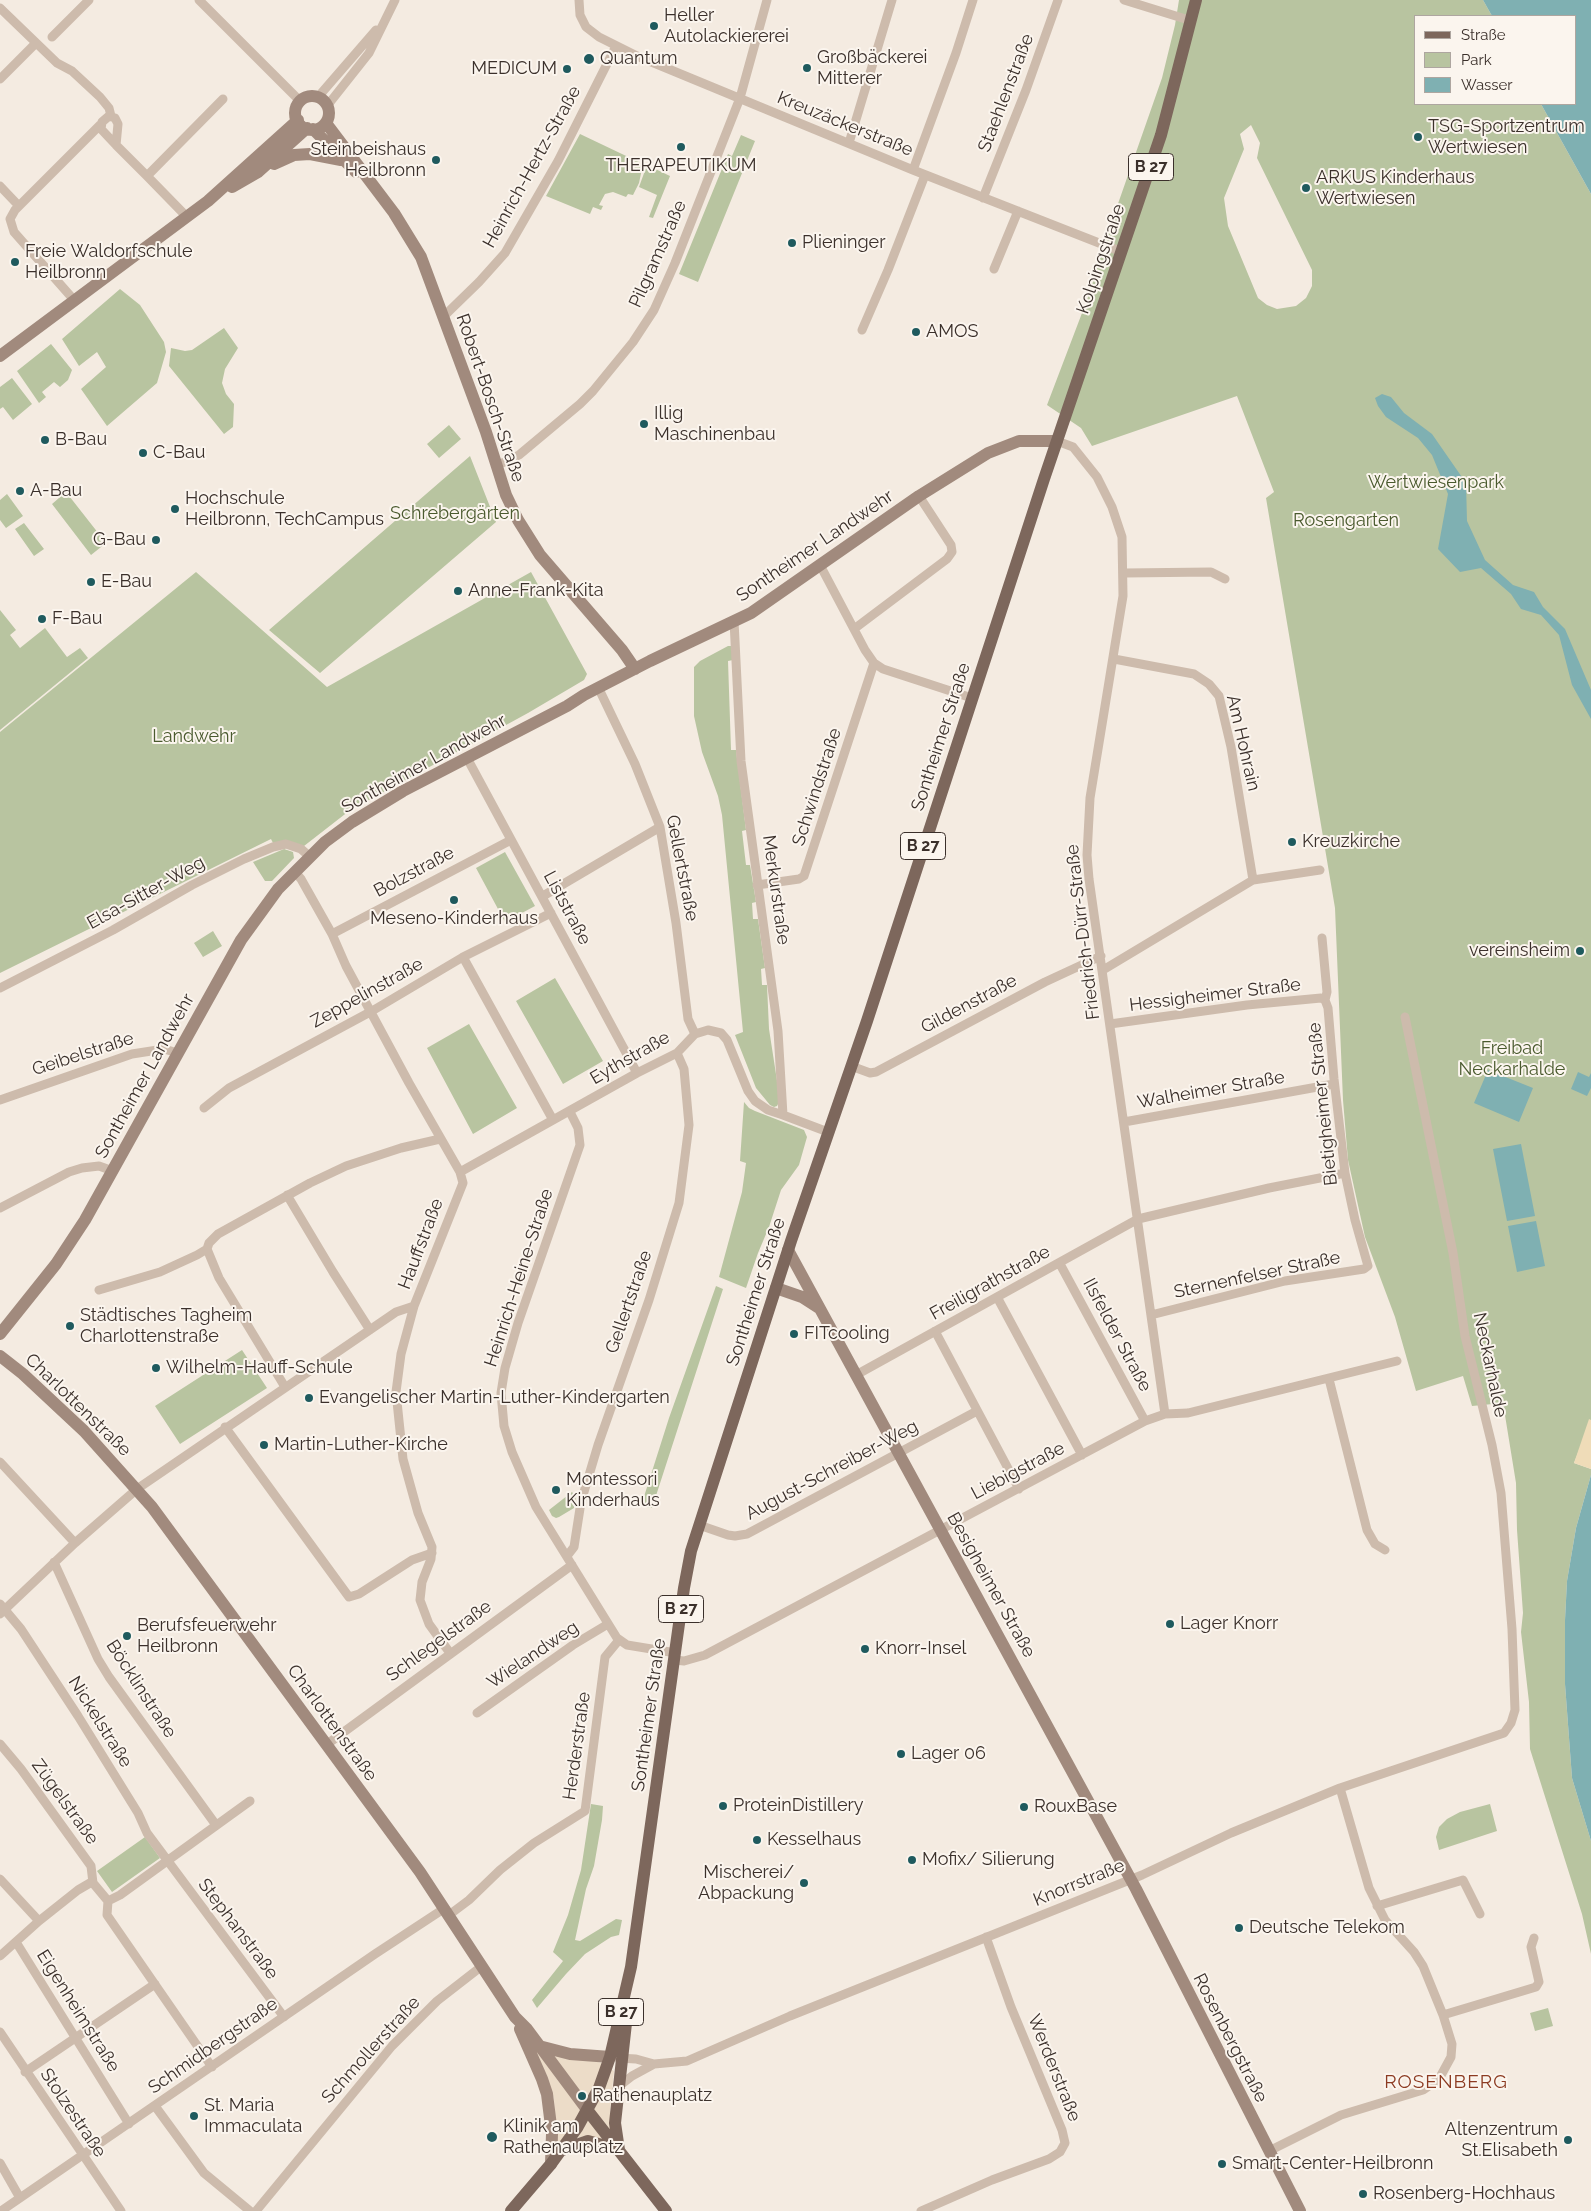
<!DOCTYPE html>
<meta charset="utf-8">
<style>
body{margin:0}
#map{position:relative;width:1591px;height:2211px;overflow:hidden;background:#f4ebe1;font-family:Raleway,sans-serif}
canvas{display:block}
.legend{position:absolute;left:1414px;top:15px;width:162px;height:90px;box-sizing:border-box;background:#fbf5ee;border:1px solid #aea6a0;margin:0;padding:6px 9px;list-style:none;font-size:15px;color:#3b302b}
.legend li{display:flex;align-items:center;gap:10px;height:25px}
.legend b{width:25px;border:1px solid #aea6a0}
</style>
<div id="map">
<canvas width="1591" height="2211"></canvas>
<ul class="legend">
<li><b style="height:6px;background:#7d675c"></b>Straße</li>
<li><b style="height:14px;background:#b8c4a0"></b>Park</li>
<li><b style="height:14px;background:#7fb0b2"></b>Wasser</li>
</ul>
</div>
<script>
const ctx = document.querySelector('canvas').getContext('2d');
ctx.lineJoin = 'round';
function fillPath(path, color) { ctx.fillStyle = color; ctx.fill(path, 'evenodd'); }
const shape = rows => new Path2D(rows.map(r => 'M' + r).join(''));
function strokePath(path, color, width, dash) { ctx.strokeStyle = color; ctx.lineWidth = width; ctx.lineCap = dash ? 'butt' : 'round'; ctx.setLineDash(dash || []); ctx.stroke(path); }
function drawText(font, color, halo, rows, align = 'center') {
  ctx.font = font + ' Raleway,sans-serif'; ctx.lineWidth = 4; ctx.setLineDash([]); ctx.textBaseline = 'middle'; ctx.strokeStyle = halo; ctx.fillStyle = color; for (const [text, x, y, turn = 0] of rows) {
    ctx.save(); ctx.translate(x, y); ctx.rotate((+turn || 0) * Math.PI / 180); ctx.textAlign = isNaN(turn) ? turn : align; if (halo) ctx.strokeText(text, 0, 0); ctx.fillText(text, 0, 0); ctx.restore();
  }
}
fillPath(shape([
 [1179,0,1483,0,1492,16,1415,16,1415,104,1541,104,1591,194,1591,1420,1574,1463,1591,1469,1591,1475,1576,1528,1567,1581,1565,1620,1565,1684,1572,1778,1591,1841,1591,1954,1582,1914,1530,1749,1529,1702,1521,1632,1523,1613,1517,1530,1516,1483,1503,1403,1472,1406,1463,1376,1416,1391,1395,1317,1365,1237,1348,1160,1343,1100,1335,908,1266,498,1274,492,1237,396,1092,446,1081,428,1047,405,1090,292,1106,238,1162,78,1175,25],
 [1251,125,1260,143,1257,158,1312,270,1312,286,1306,298,1296,306,1277,309,1267,305,1258,298,1228,226,1224,198,1244,149,1240,134],
 [580,134,643,164,639,183,633,195,628,194,626,197,613,192,605,194,599,205,603,206,601,210,593,207,590,214,546,196],
 [741,135,755,141,698,282,679,274,728,154,732,156],
 [647,165,670,176,653,218,649,217,657,195,639,187],
 [120,289,140,305,164,342,166,352,157,383,107,426,81,389,106,367,97,352,79,366,62,339],
 [224,328,238,348,225,369,222,383,226,394,234,404,233,427,224,434,169,366,171,348,185,351,192,350],
 [51,344,72,370,68,380,60,387,54,382,42,392,46,397,39,403,17,371],
 [12,378,32,404,13,420,3,407,0,409,0,387],
 [449,425,461,439,439,458,427,444],
 [470,456,496,522,320,673,269,630],
 [66,492,106,543,91,555,52,504],
 [7,494,23,516,6,528,0,520,0,500],
 [24,523,44,549,34,556,15,529],
 [196,572,327,687,531,572,587,674,584,680,528,713,349,811,304,846,273,843,271,839,0,973,0,732],
 [0,610,16,630,10,635,20,648,45,628,67,657,80,648,88,658,0,730],
 [728,646,731,646,733,660,728,661,731,750,736,750,746,830,742,831,746,865,750,865,756,902,752,903,753,919,758,919,765,968,761,969,762,985,767,985,769,1029,780,1100,777,1106,774,1107,770,1105,756,1088,735,1035,743,1032,722,815,718,796,702,752,694,716,694,667,700,661],
 [284,849,293,852,294,858,272,881,265,881,253,862],
 [505,852,535,906,505,922,476,868],
 [213,931,222,946,203,957,194,943],
 [555,978,603,1061,563,1084,516,1001],
 [469,1024,517,1108,473,1134,427,1048],
 [744,1102,749,1108,755,1111,804,1130,807,1137,799,1165,781,1190,769,1227,758,1253,746,1288,719,1277,742,1192,746,1163,740,1161],
 [716,1286,723,1289,652,1508,641,1506,669,1418],
 [242,1350,267,1388,180,1444,155,1406],
 [572,1492,576,1497,574,1508,559,1517,556,1518,552,1516,549,1510],
 [591,1804,603,1806,602,1820,594,1866,586,1889,575,1940,580,1941,616,1919,622,1920,619,1935,611,1937,585,1954,566,1974,537,2008,532,2000,563,1961,553,1952,568,1915,581,1870],
 [1490,1804,1497,1831,1439,1850,1436,1837,1439,1827,1447,1819,1460,1812],
 [145,1837,160,1858,112,1892,97,1871],
 [1548,2008,1553,2026,1535,2031,1530,2013]
]), '#b8c4a0');
fillPath(shape([
 [1589,1419,1591,1420,1591,1469,1574,1463]
]), '#efdcb8');
fillPath(shape([
 [534,2048,602,2063,614,2071,610,2110,612,2133,605,2139,584,2136,556,2145,554,2099,547,2076]
]), '#ecdcc8');
fillPath(shape([
 [1483,0,1591,0,1591,194,1541,104,1575,104,1575,16,1492,16],
 [1382,394,1391,397,1404,413,1432,434,1466,483,1467,521,1485,560,1513,585,1534,592,1543,607,1565,629,1591,690,1591,719,1572,685,1559,635,1541,615,1521,609,1511,594,1481,568,1460,572,1438,549,1448,494,1432,455,1418,438,1386,417,1378,406,1375,398],
 [1488,1070,1533,1088,1519,1122,1474,1103],
 [1578,1072,1589,1077,1591,1073,1591,1088,1587,1096,1571,1089],
 [1521,1144,1535,1216,1507,1221,1493,1149],
 [1536,1221,1545,1266,1517,1272,1508,1226],
 [1591,1475,1591,1841,1572,1778,1565,1684,1565,1620,1567,1581,1576,1528]
]), '#7fb0b2');
strokePath(shape([
 [199,0,300,101],
 [579,0,580,15,586,27,599,37,637,56,913,170,1122,252],
 [1124,0,1192,21],
 [0,8,57,63,72,71,100,97,109,108,111,116],
 [52,37,89,0],
 [0,79,36,43],
 [318,97,376,30],
 [327,106,369,53,395,0],
 [849,143,892,0],
 [116,145,118,124,115,118,109,116,102,122,101,129,116,145,147,176,187,217],
 [913,170,956,53,973,0],
 [147,176,223,99],
 [0,186,19,206],
 [983,198,1026,90,1058,0],
 [994,269,1018,211],
 [74,300,14,232,10,219,15,210,100,125],
 [443,317,479,282,505,253,558,161,616,46],
 [862,330,888,270,925,175],
 [1057,441,1073,447,1097,477,1112,507,1122,537,1123,596,1090,798,1087,855,1089,879,1165,1414],
 [496,466,519,455,580,404,593,391,633,342,654,310,675,263,740,98,767,0],
 [820,565,865,650,874,663,883,669,972,698],
 [1125,573,1211,572,1225,579],
 [734,621,741,761,778,1031,783,1115,828,1132],
 [854,629,947,559,952,552,951,545,919,496],
 [1114,659,1194,674,1209,684,1219,696,1231,747,1253,880],
 [598,687,635,764,660,827,676,923,688,1019,695,1034],
 [467,758,637,1073],
 [295,872,301,879,332,934,346,966,409,1083,460,1172,463,1183,414,1306,401,1354,396,1392,403,1459,418,1513,432,1547,431,1559,422,1582,420,1600,429,1624,450,1653],
 [757,885,799,879,804,876,874,663],
 [543,896,660,827],
 [332,934,511,840],
 [463,957,553,1120],
 [1103,970,1253,880,1320,870],
 [0,988,113,930,192,885,244,859,273,847,286,844,301,849,309,856],
 [1110,1024,1247,1005,1321,998,1325,1000],
 [851,1066,870,1073,876,1072,1045,982,1101,956],
 [0,1100,132,1054,164,1049,178,1053],
 [204,1108,229,1088,372,1011,463,957,551,913],
 [570,1112,578,1128,580,1145,518,1323,505,1368,501,1393,504,1426,512,1452,536,1507,617,1638,627,1645,676,1653],
 [1124,1122,1334,1084],
 [460,1172,637,1073,677,1053,695,1034,708,1030,721,1033,727,1040,748,1091,755,1101,768,1110,783,1115],
 [287,1195,333,1272,370,1330],
 [0,1208,69,1172,82,1168,99,1166,113,1171],
 [207,1249,219,1278,285,1387],
 [1060,1264,1145,1421],
 [99,1290,160,1272,197,1255,207,1249,209,1243,218,1234,310,1183,346,1166,401,1148,440,1139],
 [997,1297,1082,1455],
 [1151,1315,1285,1281,1364,1269,1368,1266,1355,1220,1345,1173,1334,1079,1328,1008,1325,1000,1327,992,1322,938],
 [935,1331,1019,1489],
 [856,1375,1138,1219,1269,1188,1345,1173],
 [1329,1379,1367,1530,1375,1544,1385,1550],
 [225,1427,349,1597,359,1594,412,1560,432,1553],
 [0,1462,75,1543],
 [699,1525,728,1535,735,1536,747,1534,977,1411],
 [567,1556,574,1547,581,1502,598,1445,649,1300,679,1203,689,1125,684,1069,677,1053],
 [54,1562,98,1659,109,1677,216,1825],
 [0,1604,21,1629,78,1716,138,1813,147,1833,284,2017],
 [0,1614,75,1543,137,1489,396,1312,414,1306],
 [675,1660,684,1661,705,1655,1145,1421,1165,1414,1188,1413,1397,1361],
 [477,1713,573,1645,608,1624],
 [0,1744,21,1769,91,1866,93,1883],
 [326,1745,572,1565],
 [0,1879,39,1921],
 [93,1883,108,1901,107,1915,212,2067],
 [108,1901,120,1895,250,1801],
 [1377,1906,1463,1880,1480,1914],
 [449,1915,469,1900,500,1870,534,1843,585,1811,605,1657,619,1640],
 [16,1942,129,2124],
 [0,1956,39,1921,78,1890,90,1883,93,1883],
 [1443,2015,1536,1987,1539,1982,1531,1947,1534,1938],
 [0,2032,121,2211],
 [618,2058,636,2059,654,2064,687,2061,790,2016,1142,1875,1231,1833,1340,1788,1504,1733,1511,1723,1515,1710,1512,1629,1501,1493,1492,1445,1465,1336,1453,1253,1405,1017],
 [25,2072,155,1984],
 [618,2087,632,2076,654,2064],
 [155,2106,204,2173,250,2211],
 [1269,2151,1341,2115,1423,2090,1439,2079,1451,2057,1452,2044,1443,2015,1423,1966,1414,1952,1385,1920,1369,1888,1340,1788],
 [0,2163,20,2198],
 [1,2211,375,1954,445,1908],
 [256,2211,392,2046,437,2001,482,1966],
 [921,2211,992,2180,1049,2159,1060,2152,1065,2143,1062,2130,1011,2007,986,1937]
]), '#cdbbac', 9);
strokePath(shape([
 '295 113a17 17 0 1 1 34 0a17 17 0 1 1-34 0Z',
 [326,123,394,213,421,257,486,432,506,495,518,520,540,555,622,650,635,669],
 [313,129,356,172],
 [274,164,294,155,310,154,341,160],
 [232,187,258,172,307,128],
 [0,356,208,201,298,120],
 [788,1250,1136,1889,1300,2211],
 [776,1288,802,1297,819,1308],
 [0,1334,56,1264,85,1220,241,940,278,889,325,842,352,822,403,791,567,706,584,695,650,661,751,613,919,496,988,453,1019,441,1057,441],
 [0,1356,23,1374,84,1431,152,1507,420,1872,515,2017,527,2029,588,2111],
 [520,2029,542,2079,547,2094,552,2134,551,2164],
 [539,2046,570,2054,610,2057]
]), '#a18a7d', 12);
strokePath(shape([
 [588,2111,666,2211],
 [562,2150,588,2141,616,2149],
 [619,2150,615,2123,627,2014],
 [511,2211,551,2164,577,2128,599,2088,610,2057,631,1967,684,1588,691,1551,791,1241,867,1021,1044,479,1161,135,1196,0]
]), '#7d675c', 12);
for (const [x, y, r, color] of [
 [654,26,5,"#1f5a5e"],
 [589,59,6,"#1f5a5e"],
 [807,68,5,"#1f5a5e"],
 [567,69,5,"#1f5a5e"],
 [1418,137,5,"#1f5a5e"],
 [681,147,5,"#1f5a5e"],
 [436,160,5,"#1f5a5e"],
 [1306,188,5,"#1f5a5e"],
 [792,243,5,"#1f5a5e"],
 [15,262,5,"#1f5a5e"],
 [916,332,5,"#1f5a5e"],
 [644,424,5,"#1f5a5e"],
 [45,440,5,"#1f5a5e"],
 [143,453,5,"#1f5a5e"],
 [20,491,5,"#1f5a5e"],
 [175,509,5,"#1f5a5e"],
 [156,540,5,"#1f5a5e"],
 [91,582,5,"#1f5a5e"],
 [458,591,5,"#1f5a5e"],
 [42,619,5,"#1f5a5e"],
 [1292,842,5,"#1f5a5e"],
 [454,900,5,"#1f5a5e"],
 [1580,951,5,"#1f5a5e"],
 [70,1326,5,"#1f5a5e"],
 [794,1334,5,"#1f5a5e"],
 [156,1368,5,"#1f5a5e"],
 [309,1398,5,"#1f5a5e"],
 [264,1445,5,"#1f5a5e"],
 [556,1490,5,"#1f5a5e"],
 [1170,1624,5,"#1f5a5e"],
 [127,1636,5,"#1f5a5e"],
 [865,1649,5,"#1f5a5e"],
 [901,1754,5,"#1f5a5e"],
 [723,1806,5,"#1f5a5e"],
 [1024,1807,5,"#1f5a5e"],
 [757,1840,5,"#1f5a5e"],
 [912,1860,5,"#1f5a5e"],
 [804,1883,5,"#1f5a5e"],
 [1239,1928,5,"#1f5a5e"],
 [582,2096,5,"#1f5a5e"],
 [194,2116,5,"#1f5a5e"],
 [492,2137,6,"#1f5a5e"],
 [1568,2140,5,"#1f5a5e"],
 [1222,2164,5,"#1f5a5e"],
 [1363,2194,5,"#1f5a5e"]
]) { const dot = new Path2D(); dot.arc(x, y, r, 0, 2 * Math.PI); ctx.fillStyle = color; ctx.fill(dot); strokePath(dot, '#fbf5ee', 2); }
for (const [x, y, w] of [
 [1151,167,45],
 [923,846,45],
 [681,1609,45],
 [621,2012,45]
]) { const box = new Path2D(); box.roundRect(x - w / 2, y - 13.5, w, 27, 4); ctx.fillStyle = '#fbf5ee'; ctx.fill(box); strokePath(box, '#3b302b', 1); }
drawText('bold 16px', '#3b302b', null, [
 ["B 27",1151,167],
 ["B 27",923,846],
 ["B 27",681,1609],
 ["B 27",621,2012]
]);
drawText('18px', '#3b302b', '#fbf5ee', [
 ["Heller",664,16],
 ["Autolackiererei",664,37],
 ["Großbäckerei",817,58],
 ["Mitterer",817,79],
 ["Quantum",600,59],
 ["MEDICUM",557,69,"right"],
 ["TSG-Sportzentrum",1428,127],
 ["Wertwiesen",1428,148],
 ["Steinbeishaus",426,150,"right"],
 ["Heilbronn",426,171,"right"],
 ["THERAPEUTIKUM",681,166,"center"],
 ["ARKUS Kinderhaus",1316,178],
 ["Wertwiesen",1316,199],
 ["Plieninger",802,243],
 ["Freie Waldorfschule",25,252],
 ["Heilbronn",25,273],
 ["AMOS",926,332],
 ["Illig",654,414],
 ["Maschinenbau",654,435],
 ["B-Bau",55,440],
 ["C-Bau",153,453],
 ["A-Bau",30,491],
 ["Hochschule",185,499],
 ["Heilbronn, TechCampus",185,520],
 ["G-Bau",146,540,"right"],
 ["E-Bau",101,582],
 ["Anne-Frank-Kita",468,591],
 ["F-Bau",52,619],
 ["Kreuzkirche",1302,842],
 ["Meseno-Kinderhaus",454,919,"center"],
 ["vereinsheim",1570,951,"right"],
 ["Städtisches Tagheim",80,1316],
 ["Charlottenstraße",80,1337],
 ["FITcooling",804,1334],
 ["Wilhelm-Hauff-Schule",166,1368],
 ["Evangelischer Martin-Luther-Kindergarten",319,1398],
 ["Martin-Luther-Kirche",274,1445],
 ["Montessori",566,1480],
 ["Kinderhaus",566,1501],
 ["Lager Knorr",1180,1624],
 ["Berufsfeuerwehr",137,1626],
 ["Heilbronn",137,1647],
 ["Knorr-Insel",875,1649],
 ["Lager 06",911,1754],
 ["ProteinDistillery",733,1806],
 ["RouxBase",1034,1807],
 ["Kesselhaus",767,1840],
 ["Mofix/ Silierung",922,1860],
 ["Mischerei/",794,1873,"right"],
 ["Abpackung",794,1894,"right"],
 ["Deutsche Telekom",1249,1928],
 ["Rathenauplatz",592,2096],
 ["St. Maria",204,2106],
 ["Immaculata",204,2127],
 ["Klinik am",503,2127],
 ["Rathenauplatz",503,2148],
 ["Altenzentrum",1558,2130,"right"],
 ["St.Elisabeth",1558,2151,"right"],
 ["Smart-Center-Heilbronn",1232,2164],
 ["Rosenberg-Hochhaus",1373,2194]
], 'left');
drawText('18px', '#3b302b', '#fbf5ee', [
 ["Staehlenstraße",1006,93,-69],
 ["Kreuzäckerstraße",845,124,22],
 ["Heinrich-Hertz-Straße",532,167,-61],
 ["Pilgramstraße",658,254,-66],
 ["Kolpingstraße",1101,259,-71],
 ["Robert-Bosch-Straße",490,398,71],
 ["Sontheimer Landwehr",815,546,-34],
 ["Sontheimer Straße",941,737,-72],
 ["Am Hohrain",1243,743,77],
 ["Sontheimer Landwehr",424,764,-29],
 ["Schwindstraße",817,787,-72],
 ["Gellertstraße",682,868,79],
 ["Bolzstraße",414,872,-28],
 ["Merkurstraße",776,890,82],
 ["Elsa-Sitter-Weg",146,893,-29],
 ["Liststraße",567,908,62],
 ["Friedrich-Dürr-Straße",1083,932,-97],
 ["Zeppelinstraße",367,993,-29],
 ["Hessigheimer Straße",1215,995,-7],
 ["Gildenstraße",969,1004,-28],
 ["Geibelstraße",83,1054,-18],
 ["Eythstraße",630,1058,-30],
 ["Sontheimer Landwehr",145,1076,-61],
 ["Walheimer Straße",1211,1090,-10],
 ["Bietigheimer Straße",1323,1104,-96],
 ["Hauffstraße",421,1244,-69],
 ["Sternenfelser Straße",1257,1275,-12],
 ["Heinrich-Heine-Straße",519,1278,-72],
 ["Freiligrathstraße",990,1283,-29],
 ["Sontheimer Straße",756,1292,-72],
 ["Gellertstraße",629,1302,-71],
 ["Ilsfelder Straße",1117,1335,62],
 ["Neckarhalde",1490,1365,78],
 ["Charlottenstraße",78,1405,44],
 ["August-Schreiber-Weg",832,1470,-28],
 ["Liebigstraße",1018,1471,-28],
 ["Besigheimer Straße",991,1585,61],
 ["Schlegelstraße",439,1641,-36],
 ["Wielandweg",533,1655,-34],
 ["Böcklinstraße",141,1689,57],
 ["Sontheimer Straße",649,1715,-82],
 ["Nickelstraße",100,1722,58],
 ["Charlottenstraße",332,1723,54],
 ["Herderstraße",577,1746,-82],
 ["Zügelstraße",65,1802,54],
 ["Knorrstraße",1079,1883,-22],
 ["Stephanstraße",238,1929,53],
 ["Eigenheimstraße",78,2011,58],
 ["Rosenbergstraße",1230,2038,63],
 ["Schmidbergstraße",213,2046,-35],
 ["Schmollerstraße",371,2050,-48],
 ["Werderstraße",1054,2068,68],
 ["Stolzestraße",73,2113,56]
]);
drawText('18px', '#4a5a2e', '#fbf5ee', [
 ["Wertwiesenpark",1436,483],
 ["Schrebergärten",455,514],
 ["Rosengarten",1346,521],
 ["Landwehr",194,737],
 ["Freibad",1512,1049],
 ["Neckarhalde",1512,1070]
]);
ctx.letterSpacing = '1px';
drawText('19px', '#8c3b22', '#fbf5ee', [
 ["ROSENBERG",1446,2082]
]);
ctx.letterSpacing = '0px';
</script>
